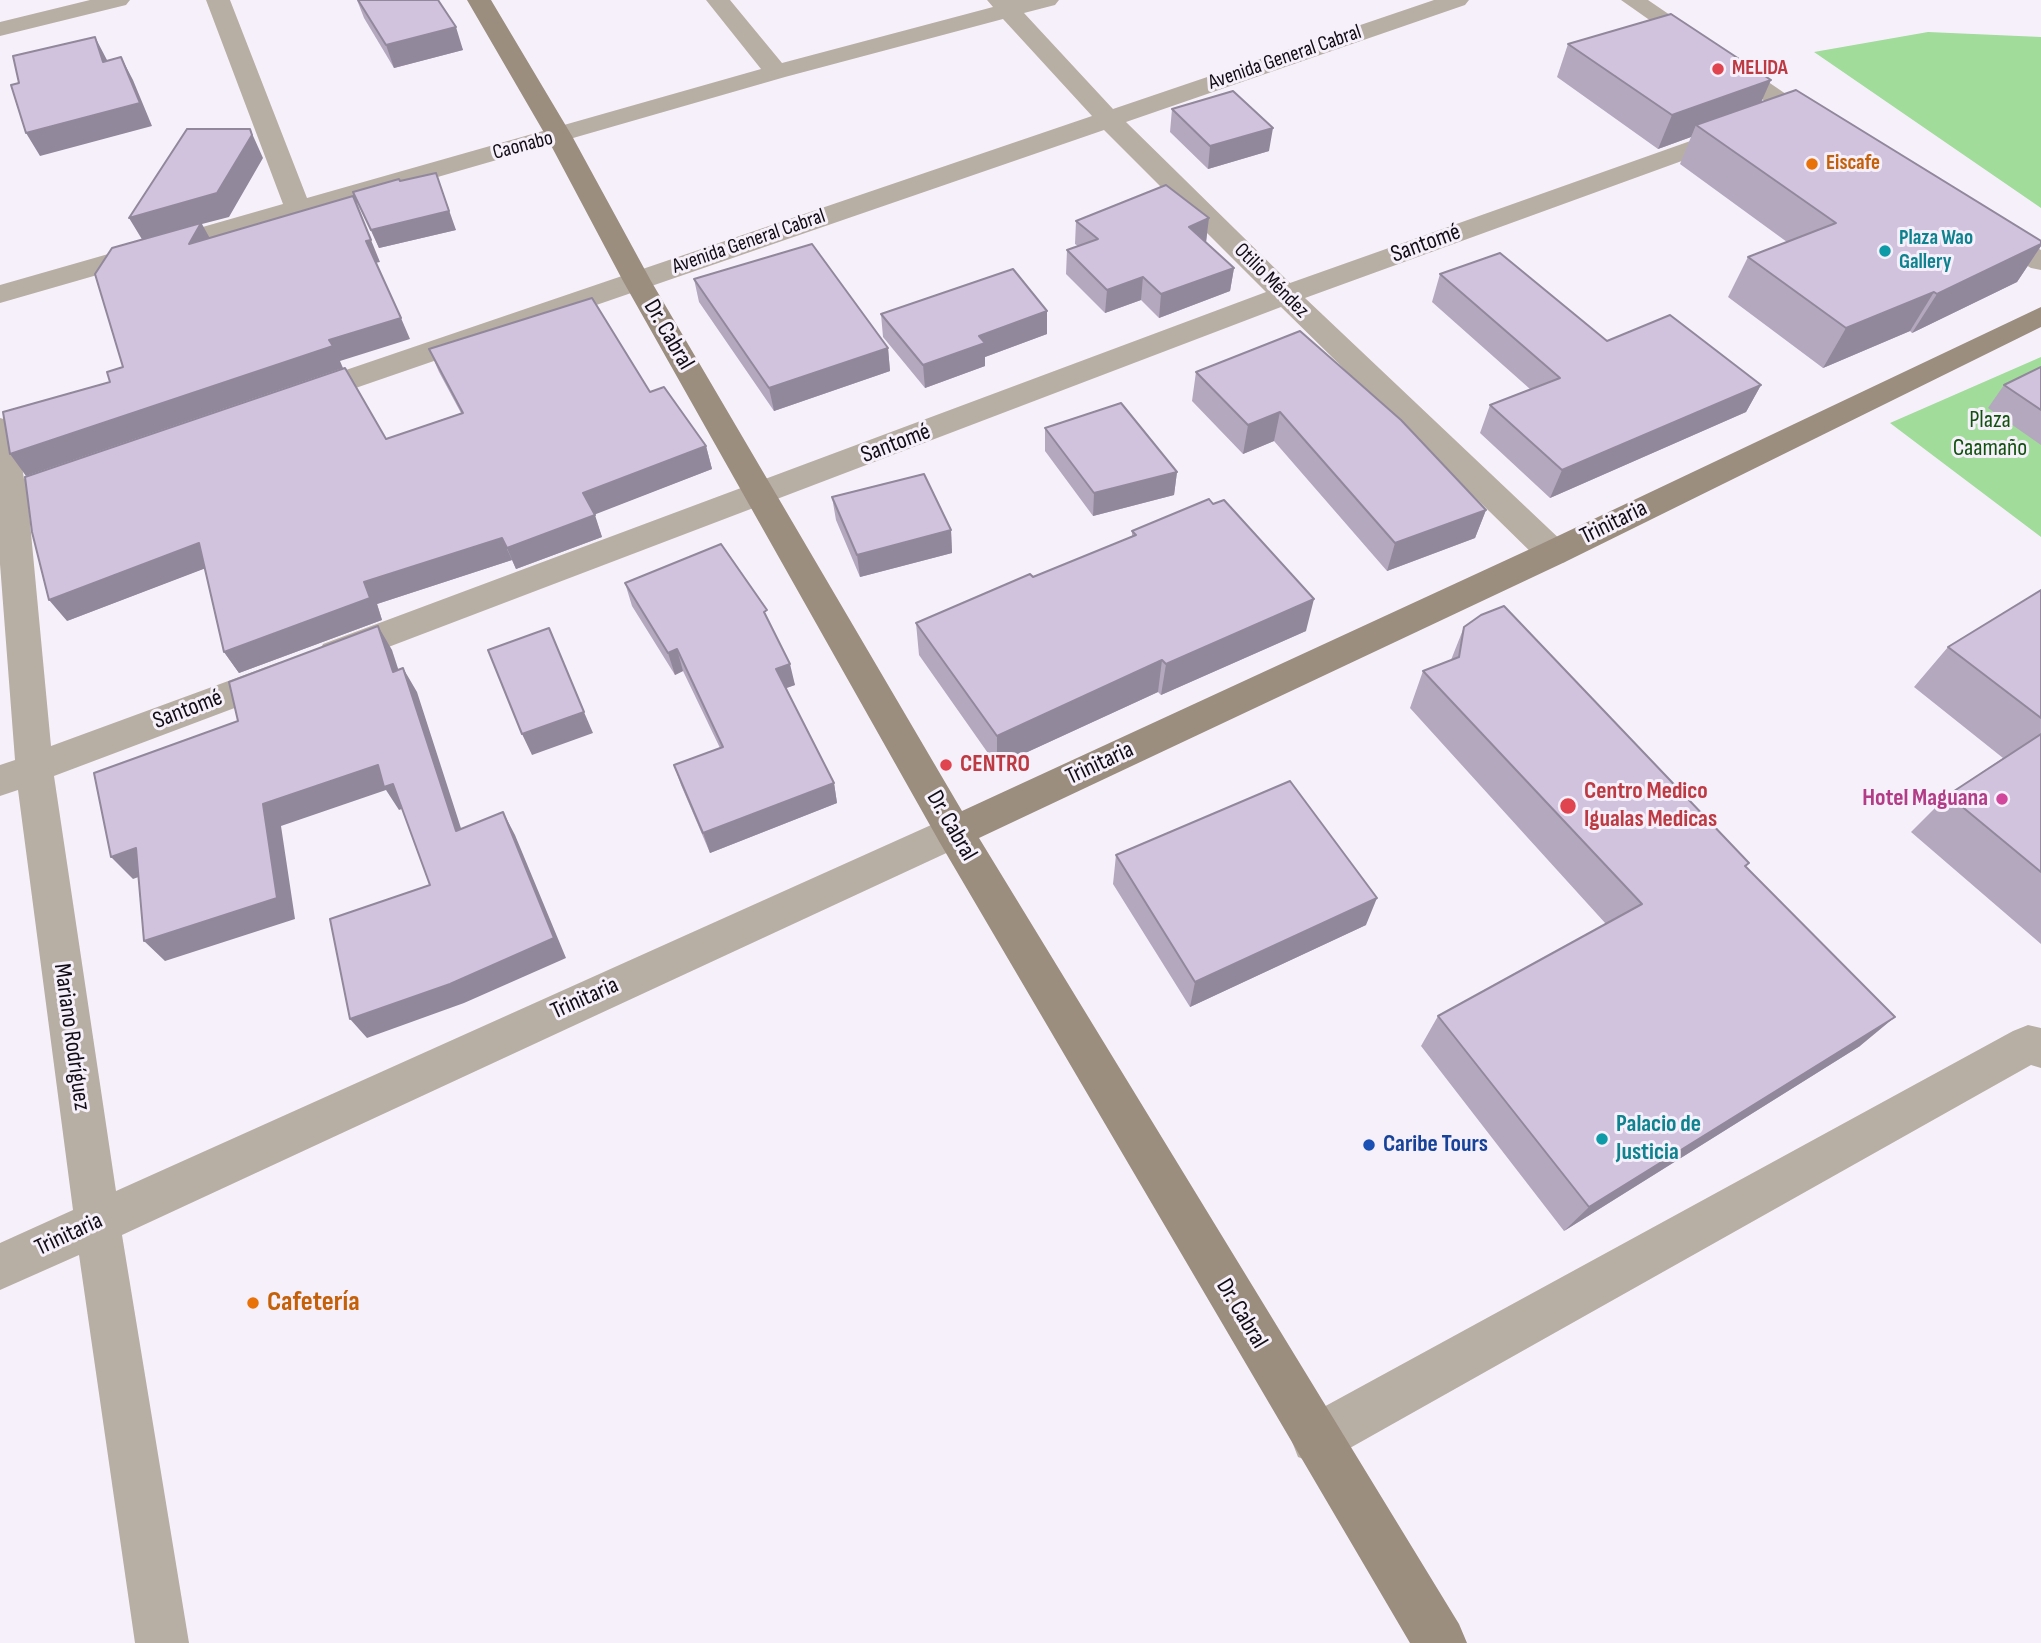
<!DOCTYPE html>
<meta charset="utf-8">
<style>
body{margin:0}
canvas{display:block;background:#f6f0fb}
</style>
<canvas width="2041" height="1643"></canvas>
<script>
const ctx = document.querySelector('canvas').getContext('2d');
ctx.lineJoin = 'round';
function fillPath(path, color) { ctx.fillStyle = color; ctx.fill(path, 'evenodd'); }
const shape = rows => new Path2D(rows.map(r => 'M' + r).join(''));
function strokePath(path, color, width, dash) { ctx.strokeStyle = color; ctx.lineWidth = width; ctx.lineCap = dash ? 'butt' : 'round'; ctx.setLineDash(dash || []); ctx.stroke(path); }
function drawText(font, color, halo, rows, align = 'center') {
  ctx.font = font + ' "Sofia Sans Condensed",sans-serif'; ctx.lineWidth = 6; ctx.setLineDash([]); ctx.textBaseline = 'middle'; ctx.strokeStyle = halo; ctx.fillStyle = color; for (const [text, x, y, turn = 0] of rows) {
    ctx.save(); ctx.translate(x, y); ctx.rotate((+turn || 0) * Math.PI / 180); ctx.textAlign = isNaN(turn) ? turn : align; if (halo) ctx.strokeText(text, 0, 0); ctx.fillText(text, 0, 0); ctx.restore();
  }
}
fillPath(shape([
 [1928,32,2041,37,2041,208,1814,52],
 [2041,357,2041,537,1890,423]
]), '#a1dc9b');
fillPath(shape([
 [90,0,130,0,126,5,0,36,0,22,90,0],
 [206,0,230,0,307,198,761,69,706,0,730,0,782,63,993,7,987,0,1059,0,1055,5,1024,13,1113,109,1434,0,1469,0,1465,5,1126,122,1290,283,1727,128,1736,125,1745,128,1749,133,1745,138,1305,298,1565,544,1570,553,1565,562,1553,565,1541,562,1281,307,336,667,323,664,318,654,323,644,1266,292,1104,130,315,402,304,405,293,402,289,395,293,388,1092,116,1003,19,785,77,0,303,0,285,283,204,206,0],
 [1621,0,1648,0,1827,122,1831,127,1827,132,1818,135,1809,132,1621,0],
 [1989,223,1999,225,2041,250,2041,270,2031,268,1979,237,1975,231,1979,225,1989,223],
 [0,418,11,421,16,428,24,479,74,462,85,465,90,473,85,481,28,501,51,746,280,662,293,666,298,676,293,686,54,776,116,1191,940,821,954,816,968,821,973,832,968,843,122,1235,189,1643,135,1643,79,1255,0,1290,0,1243,73,1210,18,790,0,796,0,765,15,760,0,564,0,418],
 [2028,1025,2041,1028,2041,1068,2031,1065,1334,1457,1316,1464,1298,1457,1291,1439,1298,1421,2013,1031,2028,1025]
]), '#b8afa4');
fillPath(shape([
 [467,0,491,0,572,136,651,281,962,811,1541,544,2041,307,2041,327,1565,562,979,838,1459,1624,1467,1643,1410,1643,940,843,623,281,546,136,467,0]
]), '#9b8e7e');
fillPath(shape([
 [357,0,438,0,463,50,394,68,364,18],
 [1568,44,1761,102,2041,241,2041,246,2017,282,1912,333,1910,331,1823,368,1728,297,1748,257,1787,242,1680,164,1691,137,1658,149,1557,77],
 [1172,109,1269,151,1208,169,1170,132],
 [400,181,456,230,379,248,353,192],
 [1209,218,1206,242,1234,268,1230,291,1159,318,1141,300,1105,313,1066,274,1067,250,1078,246,1075,244,1076,221],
 [1440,274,1607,341,1761,385,1746,412,1550,498,1480,433,1490,405,1530,389,1432,302],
 [694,279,888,348,890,371,774,411,699,302],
 [881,314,1047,334,985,357,985,366,925,388,883,337],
 [429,349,650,392,706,446,712,469,594,514,602,537,516,569,512,560,377,604,382,620,239,673,224,652,205,568,67,621,386,439,461,413,439,372],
 [2041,367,2041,445,1988,408,2004,385],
 [1196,372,1486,510,1475,538,1387,571,1274,441,1243,454,1192,401],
 [1045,428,1177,472,1174,495,1093,516,1045,451],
 [832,497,951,530,952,553,860,577,836,520],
 [1132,531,1306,631,1161,695,1158,692,997,766,919,655,916,623,1132,537],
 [625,583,770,624,795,685,786,688,834,783,837,803,710,853,681,785,674,765,720,748,683,671,675,675,632,606],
 [2041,590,2041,944,1911,832,1948,795,2003,758,1914,687,1948,647],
 [1464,627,1749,863,1746,867,1860,1046,1564,1231,1421,1046,1438,1016,1606,924,1410,708,1423,671,1451,660],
 [1116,855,1366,925,1190,1007,1113,884]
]), '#b4a8bf');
fillPath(shape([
 [456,27,463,50,394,68,386,45],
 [95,37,107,60,115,85,103,62],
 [121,57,133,80,152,126,40,156,26,133],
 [1771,80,1756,114,1696,125,1691,137,1658,149,1672,115],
 [1273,128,1269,151,1208,169,1210,146],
 [250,129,263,158,229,217,202,224,213,244,143,241,129,218],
 [436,173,456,230,379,248,371,230],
 [362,218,380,262,375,263,366,241],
 [1209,218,1206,242,1186,250,1189,227],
 [2041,244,2041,246,2017,282,1912,333,1937,294],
 [1234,268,1230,291,1159,318,1161,294],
 [1143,277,1141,300,1105,313,1107,290],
 [1934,292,1910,331,1823,368,1846,328],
 [1047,311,1047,334,985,357,985,366,925,388,923,365,979,336],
 [401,318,410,339,340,361,343,368,26,476,10,454,329,340],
 [888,348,890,371,774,411,769,388],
 [1761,385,1746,412,1550,498,1562,470],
 [1280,412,1274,441,1243,454,1248,425],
 [706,446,712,469,591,516,583,493],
 [1177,472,1174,495,1093,516,1094,493],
 [1486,510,1475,538,1387,571,1395,543],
 [595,515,602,537,516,569,507,548],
 [951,530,952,553,860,577,857,555],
 [502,538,512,560,377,604,382,620,239,673,224,652,364,582],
 [199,543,214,565,67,621,49,600],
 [1314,599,1306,631,1161,695,1166,664],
 [378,626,392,650,407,696,393,672],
 [677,649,683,671,675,675,668,653],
 [1162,660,1158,692,997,766,997,736],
 [790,664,795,685,781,690,776,669],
 [403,668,417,692,469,853,456,831],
 [584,712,593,733,532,755,522,734],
 [378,765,393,784,407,807,399,810,386,790,281,826,295,919,165,961,144,941,263,804],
 [834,783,837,803,710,853,703,833],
 [503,812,515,835,566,958,464,1003,367,1038,350,1019],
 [136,848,158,870,133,879,111,857],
 [1377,898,1366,925,1190,1007,1195,982],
 [1895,1017,1860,1046,1564,1231,1589,1207]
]), '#92889b');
const building = shape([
 [358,0,438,0,456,27,386,45,358,0],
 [1671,14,1771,80,1672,115,1568,44,1671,14],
 [95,37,103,62,121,57,140,103,26,133,11,85,19,83,13,56,95,37],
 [1796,90,2041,241,2041,244,1937,294,1934,292,1846,328,1748,257,1836,223,1696,125,1796,90],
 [1233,91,1273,128,1210,146,1172,109,1233,91],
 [187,129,250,129,252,135,217,193,129,218,187,129],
 [436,173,449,211,371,230,353,192,399,179,400,181,436,173],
 [1166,185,1209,218,1189,227,1234,268,1161,294,1143,277,1107,290,1067,250,1098,239,1076,221,1166,185],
 [353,196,371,240,366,241,401,318,329,340,333,346,10,454,3,412,110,382,107,372,123,367,95,274,112,248,201,223,189,244,353,196],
 [812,244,888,348,769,388,694,279,812,244],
 [1500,253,1607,341,1670,315,1761,385,1562,470,1490,405,1560,378,1440,274,1500,253],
 [1013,269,1047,311,979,336,985,343,923,365,881,314,1013,269],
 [592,298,650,392,664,387,706,446,583,493,595,515,507,548,502,538,364,582,370,598,224,652,199,543,49,600,32,532,25,477,345,368,386,439,463,413,429,349,592,298],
 [1300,331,1401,420,1486,510,1395,543,1280,412,1248,425,1196,372,1300,331],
 [2041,367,2041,410,2004,385,2041,367],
 [1121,403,1177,472,1094,493,1045,428,1121,403],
 [924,474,951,530,857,555,832,497,924,474],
 [1209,499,1213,504,1224,500,1314,599,1166,664,1162,660,997,736,916,623,1030,574,1033,577,1136,535,1132,531,1209,499],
 [721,544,767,610,764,612,790,664,776,669,834,783,703,833,674,765,723,747,677,649,668,653,625,583,721,544],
 [2041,590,2041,718,1948,647,2041,590],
 [1504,606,1749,863,1745,866,1895,1017,1589,1207,1438,1016,1642,904,1423,671,1459,657,1464,627,1481,615,1504,606],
 [378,626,393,672,403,668,456,831,503,812,554,938,450,984,350,1019,330,919,430,885,393,784,384,787,378,765,263,804,277,898,144,941,136,848,111,857,94,773,238,721,229,682,378,626],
 [549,628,584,712,522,734,488,650,549,628],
 [2041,734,2041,872,1948,795,2041,734],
 [1290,781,1377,898,1195,982,1116,855,1290,781]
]);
fillPath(building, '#d1c3de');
strokePath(building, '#92889b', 2);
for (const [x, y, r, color] of [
 [1718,69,7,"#e0444e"],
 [1812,164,7,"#e8710a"],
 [1885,251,7,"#0f9aa8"],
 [946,765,7,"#e0444e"],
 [2002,799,7,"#d1479c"],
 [1568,806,9,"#e0444e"],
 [1602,1139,7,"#0f9aa8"],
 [1369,1145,7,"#1a4fb4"],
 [253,1303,7,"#e8710a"]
]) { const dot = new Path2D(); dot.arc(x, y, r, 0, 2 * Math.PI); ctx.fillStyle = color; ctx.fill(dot); strokePath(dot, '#f6f0fb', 2.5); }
drawText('21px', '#110c15', '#f6f0fb', [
 ["Avenida General Cabral",1285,58,-19],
 ["Caonabo",523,146,-15],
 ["Avenida General Cabral",749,242,-19],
 ["Otilio Méndez",1271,281,45]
]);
drawText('bold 21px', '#be3a42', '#f6f0fb', [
 ["MELIDA",1732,69]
], 'left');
drawText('bold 21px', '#c56008', '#f6f0fb', [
 ["Eiscafe",1826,164]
], 'left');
drawText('bold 21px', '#0d838f', '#f6f0fb', [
 ["Plaza Wao",1899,239],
 ["Gallery",1899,263]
], 'left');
drawText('24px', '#110c15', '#f6f0fb', [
 ["Santomé",1426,244,-20],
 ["Dr. Cabral",668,335,60],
 ["Santomé",896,444,-21],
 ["Trinitaria",1614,523,-26],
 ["Santomé",188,710,-21],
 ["Trinitaria",1100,764,-25],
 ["Dr. Cabral",951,826,60],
 ["Trinitaria",585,999,-24],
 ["Mariano Rodríguez",71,1037,82],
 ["Trinitaria",69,1235,-25],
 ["Dr. Cabral",1241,1314,59]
]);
drawText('24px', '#11520f', '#f6f0fb', [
 ["Plaza",1990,421],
 ["Caamaño",1990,449]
]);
drawText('bold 24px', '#be3a42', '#f6f0fb', [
 ["CENTRO",960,765],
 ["Centro Medico",1584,792],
 ["Igualas Medicas",1584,820]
], 'left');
drawText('bold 24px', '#b23c85', '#f6f0fb', [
 ["Hotel Maguana",1988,799]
], 'right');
drawText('bold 24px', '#0d838f', '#f6f0fb', [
 ["Palacio de",1616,1125],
 ["Justicia",1616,1153]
], 'left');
drawText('bold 24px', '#164399', '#f6f0fb', [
 ["Caribe Tours",1383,1145]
], 'left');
drawText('bold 28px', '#c56008', '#f6f0fb', [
 ["Cafetería",267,1303]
], 'left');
</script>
